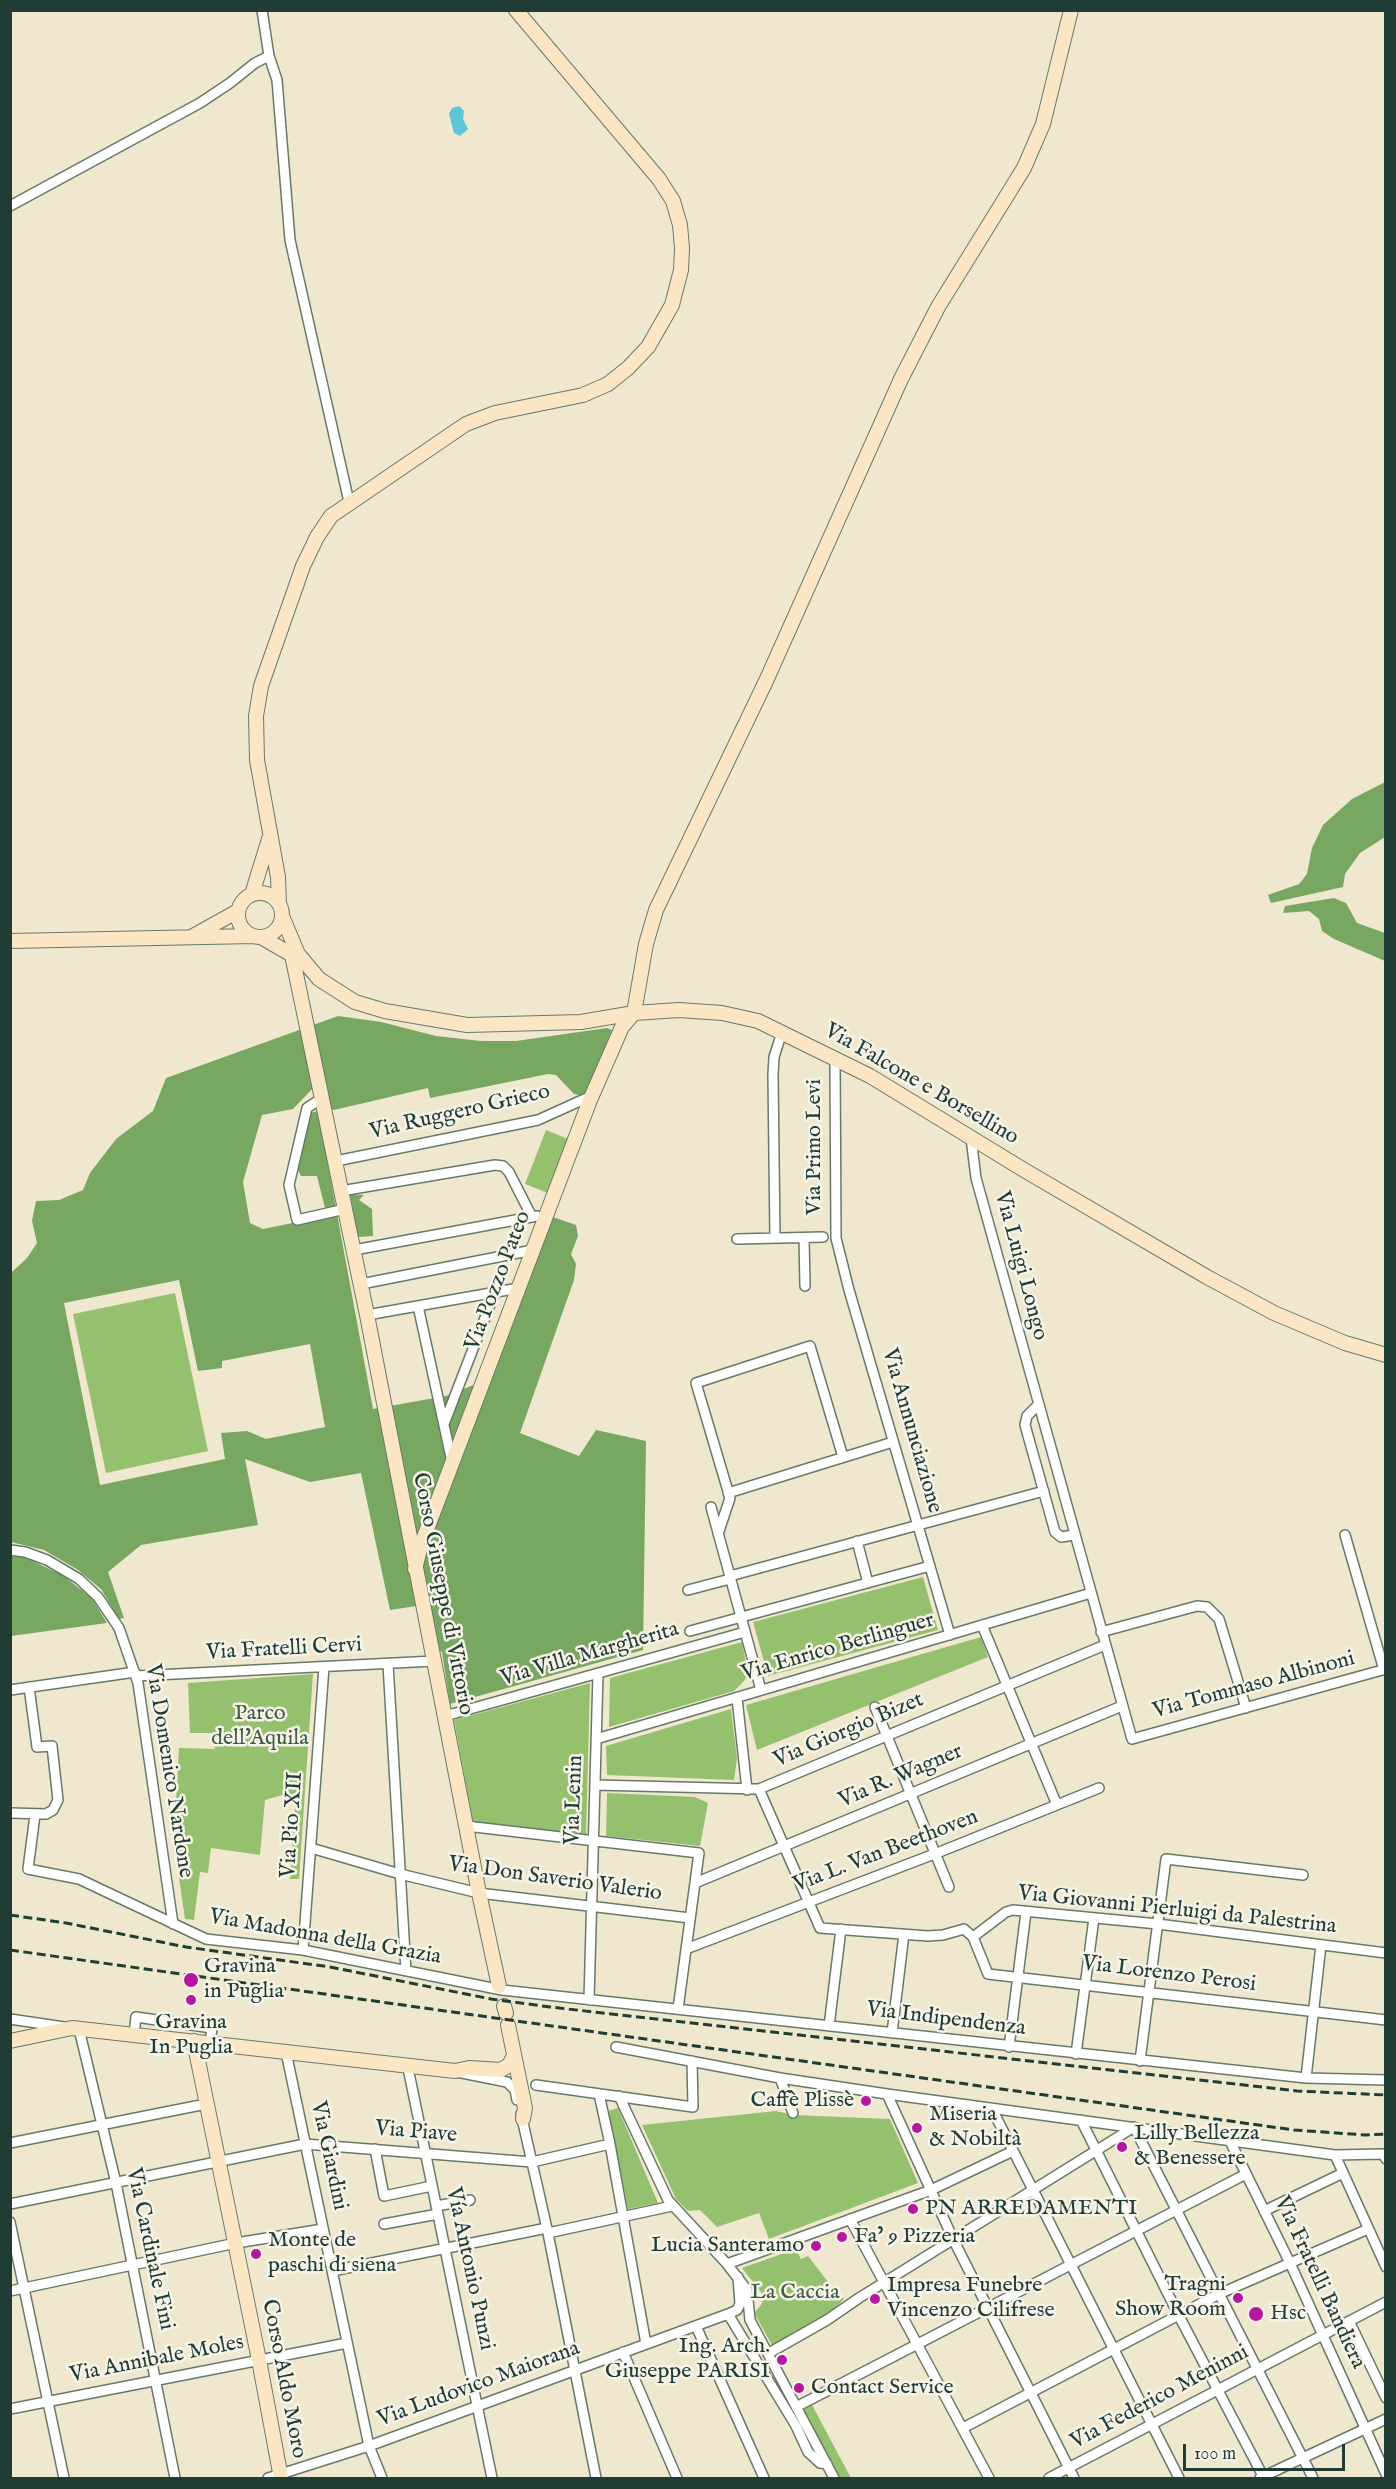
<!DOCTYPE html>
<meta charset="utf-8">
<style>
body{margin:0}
#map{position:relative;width:1396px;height:2489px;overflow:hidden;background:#efe8cf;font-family:"IM FELL English",serif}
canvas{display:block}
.frame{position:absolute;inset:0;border:12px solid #1f3d34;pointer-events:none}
.scale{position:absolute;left:1183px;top:2444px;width:162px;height:27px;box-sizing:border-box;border:3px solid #1f3d34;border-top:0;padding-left:8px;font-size:18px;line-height:21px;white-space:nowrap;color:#1f3d34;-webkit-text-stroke:4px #f7f3e8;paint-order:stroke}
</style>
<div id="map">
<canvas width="1396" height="2489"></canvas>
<div class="frame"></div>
<div class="scale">100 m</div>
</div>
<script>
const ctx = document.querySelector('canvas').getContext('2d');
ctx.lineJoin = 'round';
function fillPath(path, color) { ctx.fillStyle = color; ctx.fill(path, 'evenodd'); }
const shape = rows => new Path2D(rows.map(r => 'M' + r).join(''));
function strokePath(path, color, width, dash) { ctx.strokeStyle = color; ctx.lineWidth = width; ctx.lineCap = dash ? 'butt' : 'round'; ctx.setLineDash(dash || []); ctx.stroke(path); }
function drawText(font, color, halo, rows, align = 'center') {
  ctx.font = font + ' "IM FELL English",serif'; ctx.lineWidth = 5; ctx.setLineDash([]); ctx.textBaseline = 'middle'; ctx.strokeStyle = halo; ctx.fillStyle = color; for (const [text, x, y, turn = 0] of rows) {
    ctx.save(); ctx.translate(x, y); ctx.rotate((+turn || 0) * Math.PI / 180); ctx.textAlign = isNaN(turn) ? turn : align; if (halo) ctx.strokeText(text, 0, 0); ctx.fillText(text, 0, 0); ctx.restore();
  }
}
fillPath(shape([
 [546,1130,568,1139,548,1193,525,1184],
 [175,1293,208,1451,106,1473,73,1314],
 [923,1577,938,1630,768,1676,753,1622],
 [981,1637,988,1657,757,1750,746,1705],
 [742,1642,748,1674,744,1681,734,1691,609,1727,610,1678],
 [313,1674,299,1879,290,1879,296,1795,286,1794,265,1800,260,1855,211,1848,208,1873,200,1872,194,1920,185,1919,170,1818,175,1818,179,1748,215,1749,212,1733,190,1733,188,1683],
 [590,1683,586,1834,473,1822,454,1720],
 [731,1709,737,1758,734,1780,607,1775,606,1746],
 [607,1793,695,1797,708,1803,700,1846,606,1836],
 [618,2108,658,2203,628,2209,608,2111],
 [776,2111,793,2115,890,2119,918,2183,769,2239,759,2213,717,2227,700,2210,688,2211,676,2199,642,2125],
 [796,2249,801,2259,808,2256,828,2282,827,2285,844,2299,830,2313,805,2328,772,2345,754,2313,761,2305,764,2296,742,2268],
 [812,2405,851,2478,838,2478,802,2411]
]), '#95c16e');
fillPath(shape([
 [1385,782,1385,837,1360,853,1345,874,1343,887,1271,903,1268,895,1299,884,1307,874,1312,848,1323,825,1352,799],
 [1334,898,1346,903,1357,923,1385,933,1385,961,1334,939,1322,931,1319,919,1309,911,1283,913,1285,906],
 [338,1016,381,1022,436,1036,481,1041,516,1041,607,1028,612,1030,585,1096,574,1094,556,1075,548,1074,430,1098,428,1088,334,1110,331,1109,326,1086,314,1087,293,1109,262,1115,243,1182,250,1223,263,1229,327,1216,317,1176,301,1176,295,1165,310,1113,318,1111,373,1409,446,1396,491,1378,553,1217,576,1225,578,1236,571,1254,576,1264,574,1280,520,1433,579,1456,596,1430,646,1441,643,1650,450,1704,442,1652,440,1651,430,1604,390,1610,361,1473,310,1482,245,1459,258,1525,141,1545,108,1572,124,1618,119,1619,101,1589,78,1570,44,1550,11,1542,11,1273,27,1258,37,1243,32,1221,36,1201,59,1200,83,1190,90,1173,116,1139,153,1111,166,1078],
 [179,1280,198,1371,222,1368,222,1361,310,1344,325,1427,266,1439,247,1431,221,1433,225,1459,100,1485,64,1303],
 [350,1194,364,1195,359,1200,372,1209,373,1236,358,1237],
 [11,1556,24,1557,62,1575,92,1598,107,1623,11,1636]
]), '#78a761');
fillPath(shape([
 [459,106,464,111,463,119,468,129,460,136,454,133,449,114,452,108]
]), '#5dc5d9');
const street = shape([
 [262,10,269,56,277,80,290,240,349,502],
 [10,206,200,103,230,83,255,63,269,56],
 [835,1057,836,1238,849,1290,950,1635],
 [322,1098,307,1108,289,1185,297,1220,345,1209],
 [971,1138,976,1178,1132,1739,1386,1669],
 [336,1161,538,1120,591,1096],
 [341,1191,495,1165,503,1166,509,1172,532,1217],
 [775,1238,773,1075,774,1057,782,1032],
 [804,1238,805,1286],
 [737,1239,823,1237],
 [354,1250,537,1216],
 [361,1284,533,1250],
 [418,1306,452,1462],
 [367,1315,519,1288],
 [1038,1405,1027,1416,1025,1425,1055,1532,1061,1537,1074,1535],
 [444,1424,495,1292],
 [728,1493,893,1442],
 [711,1507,761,1690],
 [718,1534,730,1498,696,1383,810,1346,843,1457],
 [1345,1535,1384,1670],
 [857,1541,868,1583],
 [10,1550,25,1552,47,1560,79,1579,98,1597,119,1628,138,1683,173,1924],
 [730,1576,1044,1491],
 [688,1590,730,1579],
 [982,1625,1057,1805],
 [690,1631,930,1566],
 [1101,1632,1197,1606,1207,1607,1219,1619,1246,1708],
 [388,1664,406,1971],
 [136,1676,434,1661],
 [10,1690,135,1672],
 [737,1698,747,1790],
 [875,1707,949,1887],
 [445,1716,745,1632],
 [596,1739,1091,1593],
 [595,1785,759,1789,1105,1645],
 [759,1789,820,1928,928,1936,943,1935,964,1929,973,1937,988,1974,1386,2020],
 [10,1813,46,1814,53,1810,58,1800,52,1746,37,1747,29,1687],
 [35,1815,28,1869,79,1879,206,1939,303,1950,502,1990,1306,2078,1386,2080],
 [466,1826,699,1853,678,2009],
 [311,1848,400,1874,479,1893,690,1918],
 [695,1883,1122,1706],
 [973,1937,1006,1912,1013,1910,1158,1924,1386,1953],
 [686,1949,937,1853,1099,1788],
 [303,1950,324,1667],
 [589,2000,598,1674],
 [10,2019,64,2027],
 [829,2026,841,1929],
 [79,2029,116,2183,175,2478],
 [892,2033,904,1934],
 [134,2035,136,2017,212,2028,210,2043],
 [616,2047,780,2078,887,2094,1335,2155,1383,2154,1386,2159],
 [1009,2047,1026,1912],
 [286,2052,369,2446,382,2478],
 [1076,2054,1094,1918],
 [1140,2061,1166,1859,1303,1875],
 [408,2068,492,2478],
 [457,2072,507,2082,515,2090,517,2100],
 [780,2078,793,2113],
 [1306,2078,1321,1945],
 [536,2085,693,2107,692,2061],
 [599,2094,610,2144,646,2344],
 [887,2094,954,2241,1074,2478],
 [619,2096,668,2200,727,2264,747,2290,750,2320,834,2478],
 [992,2109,1179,2478],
 [521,2114,548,2233,596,2478],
 [1081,2120,1179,2316,1264,2478],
 [1134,2127,1313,2478],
 [1230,2141,1290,2263,1386,2474],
 [10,2143,206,2104],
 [375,2149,384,2196,432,2186],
 [1335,2155,1386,2267],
 [10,2204,305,2144,532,2162,610,2144],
 [436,2206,470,2200],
 [1264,2211,1343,2173],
 [850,2219,989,2478],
 [10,2222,64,2478],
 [384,2224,438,2214],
 [548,2233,672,2206],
 [727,2264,931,2190,1013,2151],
 [332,2271,547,2228],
 [10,2291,236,2243,323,2229],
 [728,2314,796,2426,808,2452,820,2463,827,2464],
 [1349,2321,1386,2398],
 [696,2326,764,2478],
 [623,2352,677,2478],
 [769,2353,827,2320,859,2298,1134,2127],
 [796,2407,1246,2174],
 [10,2409,347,2343],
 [963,2428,1219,2294,1368,2229],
 [268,2478,369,2446,728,2314,737,2310,740,2304,738,2277],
 [1049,2478,1386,2302],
 [1260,2478,1386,2419]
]);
const secondary = shape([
 '238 915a22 22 0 1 1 44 0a22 22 0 1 1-44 0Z',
 [252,894,269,839],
 [279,904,278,877,257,760,256,716,261,686,303,566,317,537,331,516,466,424,495,413,583,395,608,384,628,368,648,347,672,305,681,270,682,248,680,225,673,201,659,179,516,10],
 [282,916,298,954,319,979,355,1002,385,1011,467,1025,581,1022,634,1013,679,1010,722,1013,758,1021,870,1076,1024,1170,1207,1277,1274,1313,1345,1343,1386,1355],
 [193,936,238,911],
 [261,937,299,959],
 [10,941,254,936],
 [292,955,367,1315,479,1893,499,1986],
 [415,1569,421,1545,590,1100,622,1027,634,1013,646,944,656,910,766,681,901,379,938,307,1024,168,1043,124,1071,10],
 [504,2006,506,2013],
 [508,2025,525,2108,523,2119],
 [10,2041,72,2028,455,2071,469,2068,501,2070,509,2065,514,2056],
 [194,2041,259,2360,281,2478]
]);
strokePath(street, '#68796a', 12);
strokePath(secondary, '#68796a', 16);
strokePath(street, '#fff', 9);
strokePath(secondary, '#fbe6c3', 14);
strokePath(shape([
 [10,1915,66,1923,186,1947,330,1967,491,1999,550,2007,1297,2091,1386,2095],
 [10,1950,1294,2130,1366,2135,1386,2134]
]), '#1f3d34', 3, [9, 4.5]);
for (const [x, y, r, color] of [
 [191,1980,8,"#b5179e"],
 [191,2000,6,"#b5179e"],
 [866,2101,6,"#b5179e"],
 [917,2128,6,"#b5179e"],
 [1122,2147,6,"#b5179e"],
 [913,2209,6,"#b5179e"],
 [842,2237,6,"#b5179e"],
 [816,2246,6,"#b5179e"],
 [256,2254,6,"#b5179e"],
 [1238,2298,6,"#b5179e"],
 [875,2299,6,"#b5179e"],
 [1256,2314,8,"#b5179e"],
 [782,2360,6,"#b5179e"],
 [799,2388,6,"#b5179e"]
]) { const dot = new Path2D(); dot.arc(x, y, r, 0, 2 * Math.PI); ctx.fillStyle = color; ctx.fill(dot); strokePath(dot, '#f7f3e8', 2); }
drawText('22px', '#1f3d34', '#f7f3e8', [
 ["Via Falcone e Borsellino",921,1085,30],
 ["Via Ruggero Grieco",460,1113,-13],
 ["Via Primo Levi",815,1147,-90],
 ["Via Luigi Longo",1020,1266,75],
 ["Via Pozzo Pateo",499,1281,-69],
 ["Via Annunciazione",911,1431,74],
 ["Corso Giuseppe di Vittorio",442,1594,79],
 ["Via Enrico Berlinguer",838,1648,-16],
 ["Via Fratelli Cervi",284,1650,-3],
 ["Via Villa Margherita",590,1655,-16],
 ["Via Tommaso Albinoni",1254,1686,-15],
 ["Via Giorgio Bizet",849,1731,-23],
 ["Via Domenico Nardone",168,1771,81],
 ["Via R. Wagner",901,1777,-23],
 ["Via Lenin",575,1800,-88],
 ["Via Pio XII",293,1825,-86],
 ["Via L. Van Beethoven",886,1852,-21],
 ["Via Don Saverio Valerio",555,1880,8],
 ["Via Giovanni Pierluigi da Palestrina",1177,1911,6],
 ["Via Madonna della Grazia",325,1938,10],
 ["Via Lorenzo Perosi",1169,1975,7],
 ["Via Indipendenza",946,2020,7],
 ["Via Piave",416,2133,5],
 ["Via Giardini",328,2156,78],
 ["Via Cardinale Fini",149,2249,78],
 ["Vía Antonio Punzi",469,2269,78],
 ["Via Fratelli Bandiera",1319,2283,65],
 ["Via Annibale Moles",157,2360,-11],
 ["Corso Aldo Moro",283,2379,79],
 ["Via Ludovico Maiorana",479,2385,-20],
 ["Via Federico Meninni",1160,2398,-28]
]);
drawText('22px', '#3c5e42', '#f7f3e8', [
 ["Parco",260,1714],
 ["dell'Aquila",260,1739],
 ["La Caccia",795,2293]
]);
drawText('22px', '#1f3d34', '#f7f3e8', [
 ["Gravina",204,1967],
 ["in Puglia",204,1992],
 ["Gravina",191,2023,"center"],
 ["In Puglia",191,2048,"center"],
 ["Caffè Plissè",854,2101,"right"],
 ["Miseria",929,2115],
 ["& Nobiltà",929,2140],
 ["Lilly Bellezza",1134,2134],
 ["& Benessere",1134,2159],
 ["PN ARREDAMENTI",925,2209],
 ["Fa’ 9 Pizzeria",854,2237],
 ["Monte de",268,2241],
 ["paschi di siena",268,2266],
 ["Lucia Santeramo",804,2246,"right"],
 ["Tragni",1226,2285,"right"],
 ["Show Room",1226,2310,"right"],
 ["Impresa Funebre",887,2286],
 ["Vincenzo Cilifrese",887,2311],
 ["Hsc",1270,2314],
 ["Ing. Arch.",770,2347,"right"],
 ["Giuseppe PARISI",770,2372,"right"],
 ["Contact Service",811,2388]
], 'left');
</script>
